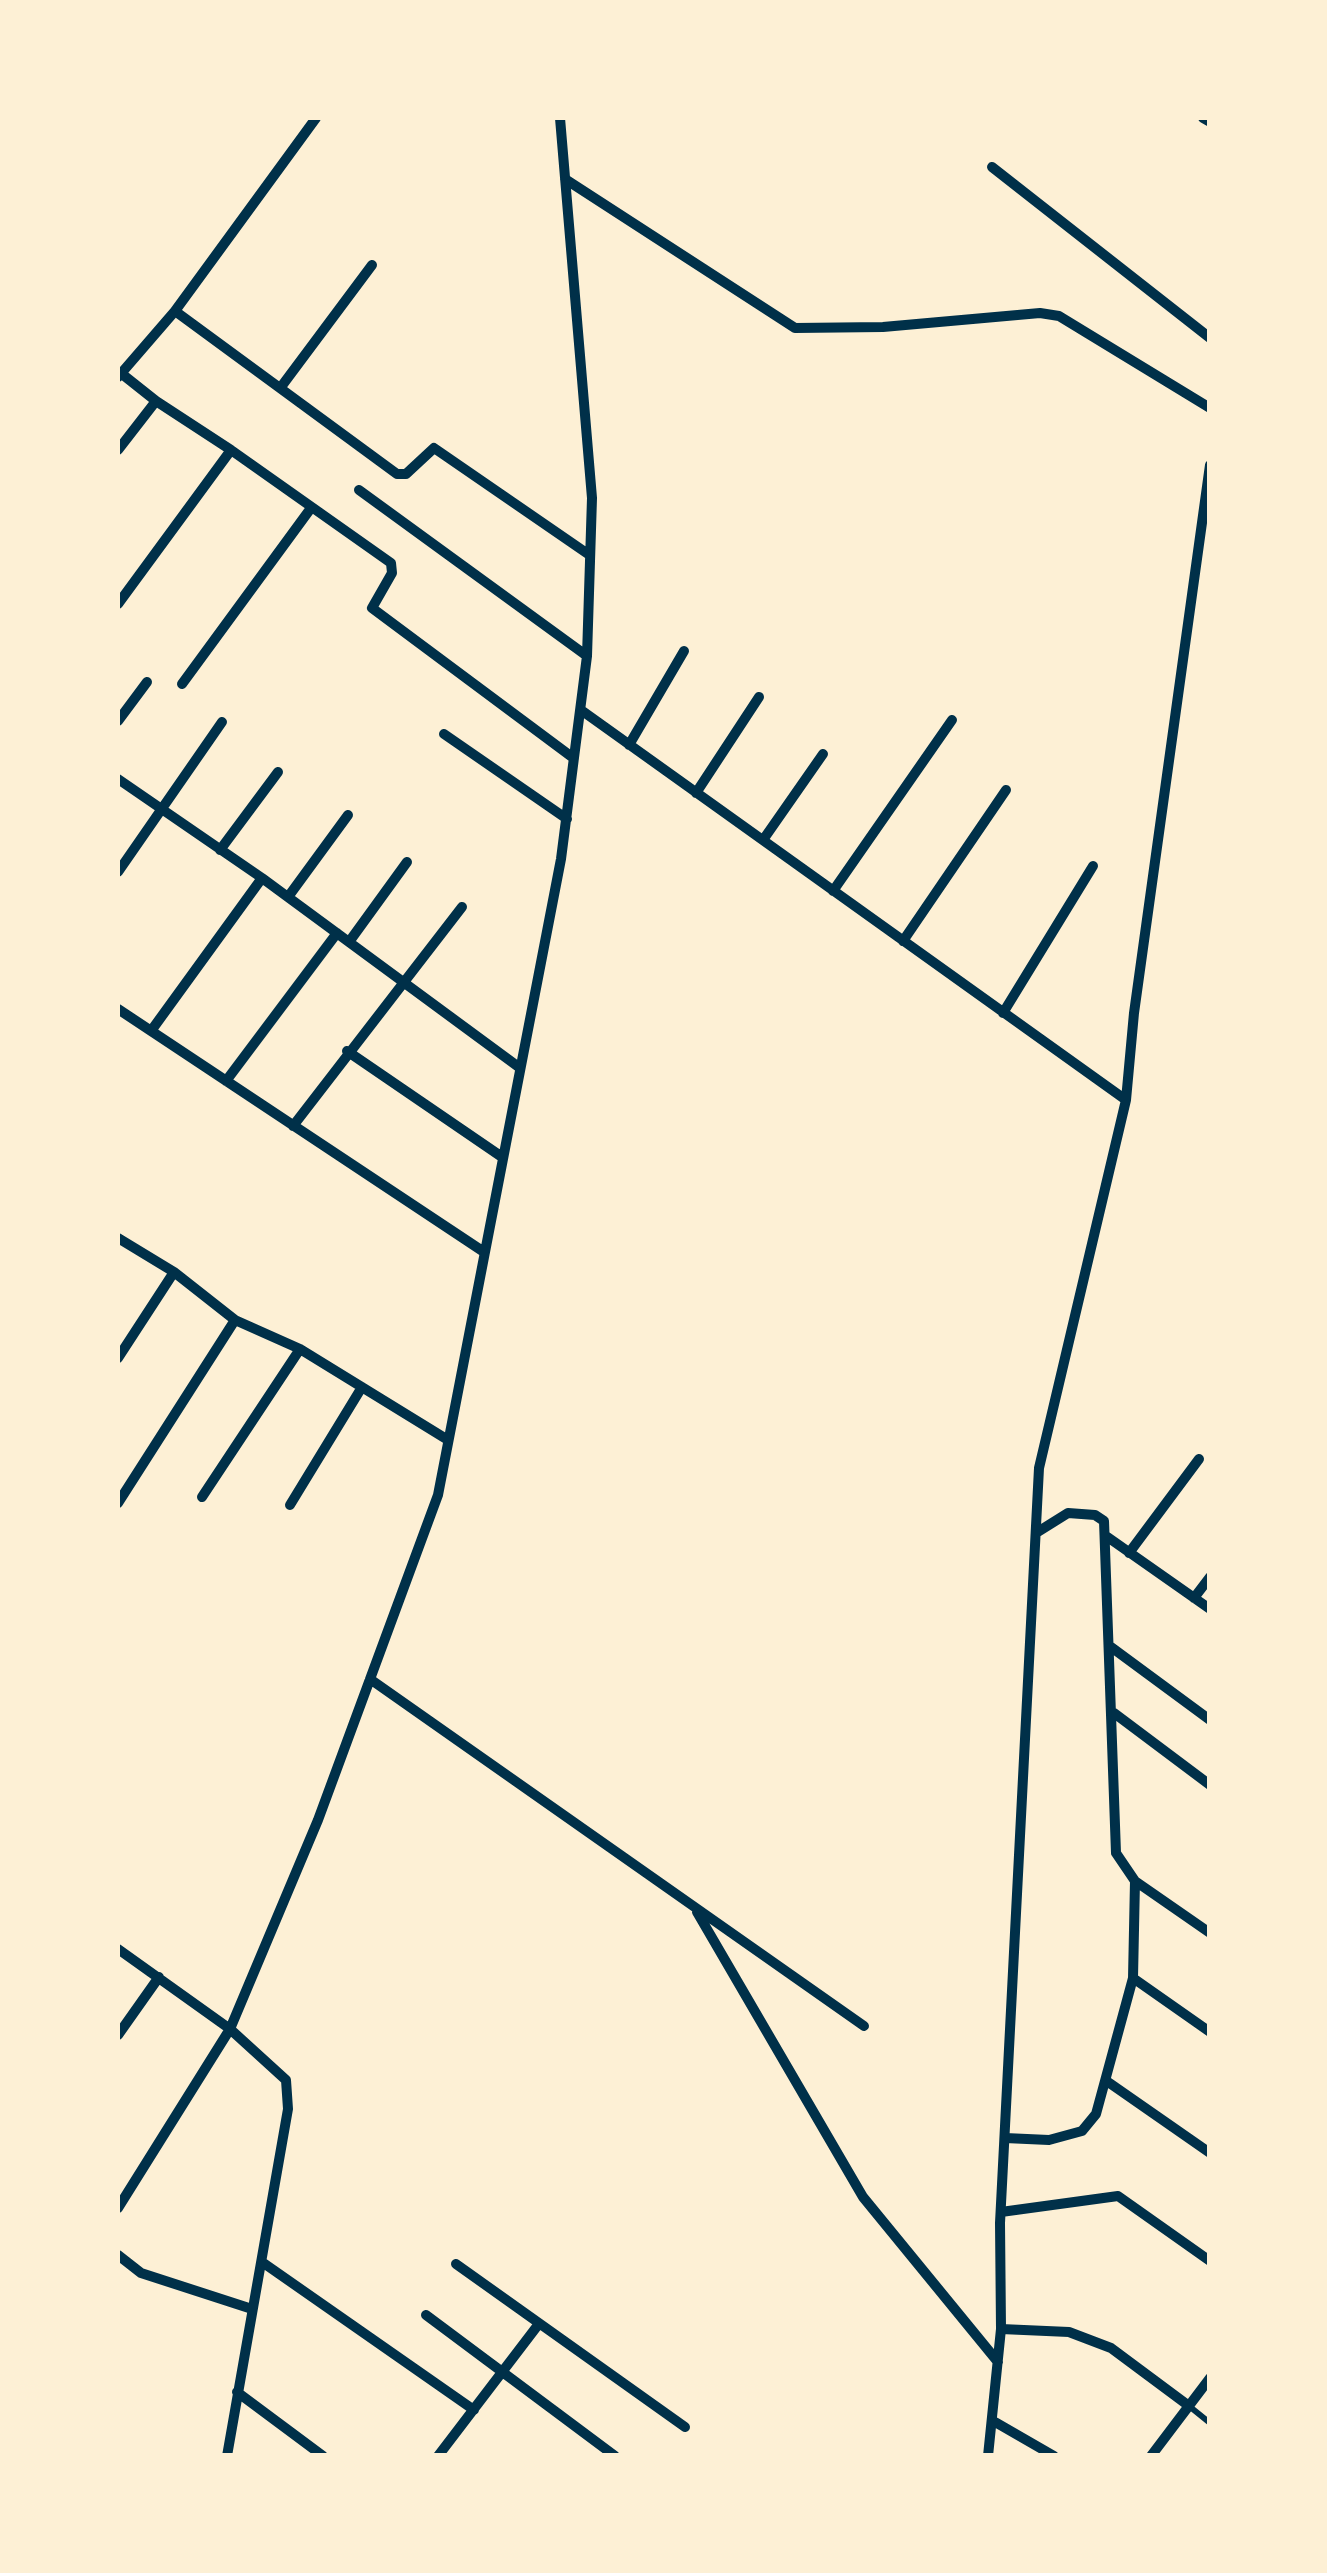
<!DOCTYPE html>
<style>
body{margin:0}
#map{position:relative;width:1327px;height:2573px;overflow:hidden;background:#fdf0d5;font-family:Figtree,sans-serif}
canvas{display:block}
.frame{position:absolute;inset:0;border:120px solid #fdf0d5;pointer-events:none}
</style>
<div id="map">
<canvas width="1327" height="2573"></canvas>
<div class="frame"></div>
</div>
<script>
const ctx = document.querySelector('canvas').getContext('2d');
ctx.lineJoin = 'round';
const shape = rows => new Path2D(rows.map(r => 'M' + r).join(''));
function strokePath(path, color, width, dash) { ctx.strokeStyle = color; ctx.lineWidth = width; ctx.lineCap = dash ? 'butt' : 'round'; ctx.setLineDash(dash || []); ctx.stroke(path); }
strokePath(shape([
 [1189,2406,1210,2423]
]), '#003049', 6);
strokePath(shape([
 [1203,118,1210,122],
 [992,167,1210,338],
 [565,179,795,328,883,327,1040,313,1059,316,1210,408],
 [175,311,397,474,406,474,434,448,588,554],
 [122,374,156,401],
 [118,377,175,311,316,118],
 [281,387,372,265],
 [118,450,156,401,231,450,391,563,392,573,372,608,572,757],
 [359,490,587,656],
 [118,604,231,450],
 [182,684,311,508],
 [581,710,1126,1100],
 [118,721,147,682],
 [444,734,567,819],
 [629,745,684,651],
 [118,779,262,878,520,1068],
 [696,793,759,697],
 [763,840,823,754],
 [220,850,278,772],
 [118,872,222,722],
 [833,891,952,720],
 [288,897,348,815],
 [903,941,1006,790],
 [349,942,407,862],
 [118,1009,484,1252],
 [1003,1013,1093,866],
 [151,1031,262,878],
 [347,1051,502,1157],
 [226,1081,337,933],
 [293,1126,462,907],
 [118,1238,174,1272,235,1320,300,1349,448,1440],
 [118,1358,174,1272],
 [202,1497,300,1349],
 [118,1503,235,1320],
 [290,1505,362,1387],
 [1106,1536,1210,1609],
 [1129,1553,1199,1459],
 [1194,1598,1210,1577],
 [1111,1647,1210,1720],
 [370,1679,864,2026],
 [1114,1713,1210,1785],
 [1135,1881,1210,1933],
 [697,1912,863,2197,998,2362],
 [118,1949,230,2029,286,2080,288,2109,227,2456],
 [1133,1978,1210,2032],
 [118,2035,159,1977],
 [1108,2082,1210,2153],
 [1005,2138,1049,2140,1082,2131,1096,2114,1133,1978,1135,1881,1116,1853,1104,1521,1095,1515,1068,1513,1036,1533],
 [118,2208,230,2029,318,1820,438,1495,561,859,587,656,592,498,560,118],
 [1001,2212,1118,2196,1210,2261],
 [118,2255,141,2273,252,2309],
 [262,2262,474,2410],
 [456,2264,685,2427],
 [426,2315,615,2456],
 [1001,2329,1069,2332,1111,2348,1189,2406],
 [237,2392,323,2456],
 [995,2422,1054,2456],
 [438,2456,538,2325],
 [988,2456,1001,2329,1000,2223,1039,1468,1126,1100,1134,1013,1210,465],
 [1151,2456,1210,2378]
]), '#003049', 10);
</script>
